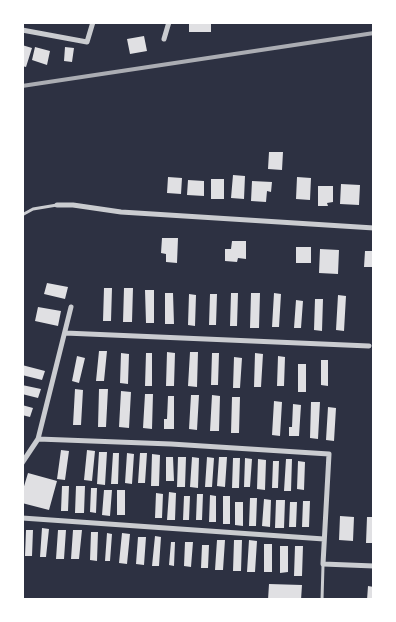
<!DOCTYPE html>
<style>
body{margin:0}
#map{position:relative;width:396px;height:622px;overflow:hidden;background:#2d3142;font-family:Signika,sans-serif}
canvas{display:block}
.frame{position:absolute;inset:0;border:24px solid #fff;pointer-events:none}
</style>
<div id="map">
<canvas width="396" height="622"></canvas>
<div class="frame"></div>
</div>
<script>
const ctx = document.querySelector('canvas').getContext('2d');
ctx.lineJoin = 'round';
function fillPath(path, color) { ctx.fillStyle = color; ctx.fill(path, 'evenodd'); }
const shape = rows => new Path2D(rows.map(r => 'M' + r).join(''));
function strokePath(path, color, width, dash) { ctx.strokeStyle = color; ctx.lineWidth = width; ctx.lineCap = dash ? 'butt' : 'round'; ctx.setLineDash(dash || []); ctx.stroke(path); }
fillPath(shape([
 [189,22,211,22,211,32,189,32],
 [144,36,147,51,130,54,127,39],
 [22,45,32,48,26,67,22,66],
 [35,47,50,51,47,65,32,60],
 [65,47,74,48,72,62,64,61],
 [269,152,283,152,282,170,268,169],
 [233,175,245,176,244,199,231,198],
 [168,177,182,178,181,194,167,193],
 [297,177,311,178,310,200,296,199],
 [211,179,224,179,224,199,211,199],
 [188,180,204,181,204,196,187,195],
 [252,181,272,182,271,192,267,191,266,202,251,201],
 [341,184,360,185,359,205,340,204],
 [318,186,333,186,333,202,327,203,328,206,318,206],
 [162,238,178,238,177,263,166,262,166,254,161,253],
 [232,241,246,241,246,259,238,258,237,262,225,261,225,249,231,249],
 [296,247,311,247,311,263,296,263],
 [320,249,339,250,338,274,319,273],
 [365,251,374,251,374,267,364,267],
 [47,283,68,287,65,299,44,294],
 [104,288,112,288,111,321,103,321],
 [124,288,133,288,132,322,123,322],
 [145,290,154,290,154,323,146,323],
 [165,293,173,293,174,324,165,324],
 [231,293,238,293,237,326,230,326],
 [251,293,260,293,259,328,250,328],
 [274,293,281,294,279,327,272,327],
 [189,294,196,295,195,326,188,325],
 [210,294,217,294,216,325,209,325],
 [338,295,346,296,344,331,336,330],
 [315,299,323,299,322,331,314,330],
 [296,300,303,301,301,328,294,328],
 [38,307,61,311,58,326,35,321],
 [99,351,107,351,104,381,96,381],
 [167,352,175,353,174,386,166,386],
 [190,352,198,352,197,387,188,386],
 [121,353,129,354,128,384,120,383],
 [146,353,152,353,152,386,145,386],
 [212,353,219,353,218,385,211,385],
 [255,353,263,354,261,387,254,387],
 [77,356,85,358,79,383,72,381],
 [278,356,285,357,284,386,277,386],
 [234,357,242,358,240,388,233,388],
 [321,360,328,360,328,386,321,385],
 [298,364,306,364,306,392,298,392],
 [22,365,45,371,42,380,22,375],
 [22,385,41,389,38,398,22,394],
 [75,389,83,390,81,425,73,425],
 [99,389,108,389,106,427,98,427],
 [121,391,131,392,129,428,119,427],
 [145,394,153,394,152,429,143,428],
 [191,395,199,395,197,430,189,429],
 [212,395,220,396,219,431,210,431],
 [168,396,174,396,174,429,164,429,164,419,167,419],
 [232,397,240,397,239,433,231,433],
 [274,401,282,402,280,436,272,435],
 [311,402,320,402,318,439,310,438],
 [293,404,301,405,299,436,289,436,289,427,292,427],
 [22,405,33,408,30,417,22,415],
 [328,407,336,408,334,441,326,440],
 [61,450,69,451,65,480,57,479],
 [87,450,95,451,92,481,84,480],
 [99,452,107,452,105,485,97,484],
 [113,453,119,453,118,484,111,484],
 [127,453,134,454,132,484,125,483],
 [140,453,147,453,145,483,138,483],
 [152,454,160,455,159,486,151,486],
 [166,457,173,457,174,481,166,481],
 [178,457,186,457,185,487,177,487],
 [192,457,199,458,198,488,190,487],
 [207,457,214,458,212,487,205,487],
 [219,457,227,457,225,487,217,486],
 [233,458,240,458,239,488,232,488],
 [245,458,252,459,250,487,244,487],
 [258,459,266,460,265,490,257,489],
 [286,459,292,459,291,491,284,491],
 [273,461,279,461,278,488,272,488],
 [298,461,305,462,304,490,297,489],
 [28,473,57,481,49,510,22,503,22,493],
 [62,486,69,486,68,511,61,511],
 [76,486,85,486,84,513,75,513],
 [91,488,97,488,96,513,90,512],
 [104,490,112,490,110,516,102,515],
 [117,490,125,490,125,515,117,515],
 [169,492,176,493,175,520,167,520],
 [156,493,163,494,162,518,155,518],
 [197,494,203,494,202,520,196,520],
 [210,495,216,496,216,522,209,522],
 [184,496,190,496,189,520,183,520],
 [223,496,230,496,230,524,223,524],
 [250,498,257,498,256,526,249,526],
 [264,499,271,500,270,527,262,526],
 [276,500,285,500,284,528,275,528],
 [303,501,310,501,309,527,302,527],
 [235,502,243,502,243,526,235,525],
 [290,502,297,502,296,527,289,527],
 [340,516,354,517,353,541,339,540],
 [367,517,374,517,374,543,366,543],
 [42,528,49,529,46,557,40,557],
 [26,530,33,530,32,556,25,556],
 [58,530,66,530,64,559,56,559],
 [73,530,82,530,79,559,71,559],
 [91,532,98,532,97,561,90,560],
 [107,533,112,534,110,561,105,561],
 [122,533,130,534,127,564,119,563],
 [155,536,161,537,159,566,152,566],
 [138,537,146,537,144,565,136,564],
 [217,540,225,540,223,570,215,570],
 [234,540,242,540,241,571,233,571],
 [249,540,257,541,255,572,247,572],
 [171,542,175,542,174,566,169,565],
 [185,542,193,542,191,567,184,566],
 [264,544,272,544,272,572,264,572],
 [202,545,209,545,208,568,201,568],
 [280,546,288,546,288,572,280,573],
 [295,546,303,546,302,576,294,576],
 [269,584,302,585,301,600,268,600],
 [368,586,374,587,374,600,367,600]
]), '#e0e0e3');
strokePath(shape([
 [22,215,33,209,57,205],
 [322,600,323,565]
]), '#caccd0', 3);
strokePath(shape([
 [22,30,87,42,93,22],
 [164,39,169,22],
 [57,205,73,205,121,212,374,228],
 [65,333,369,346],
 [38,439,171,444,329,454,323,564,374,566],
 [22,463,38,439,71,307],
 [22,518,324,539]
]), '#caccd0', 5);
strokePath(shape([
 [22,86,374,33]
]), '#abadb3', 4);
</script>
